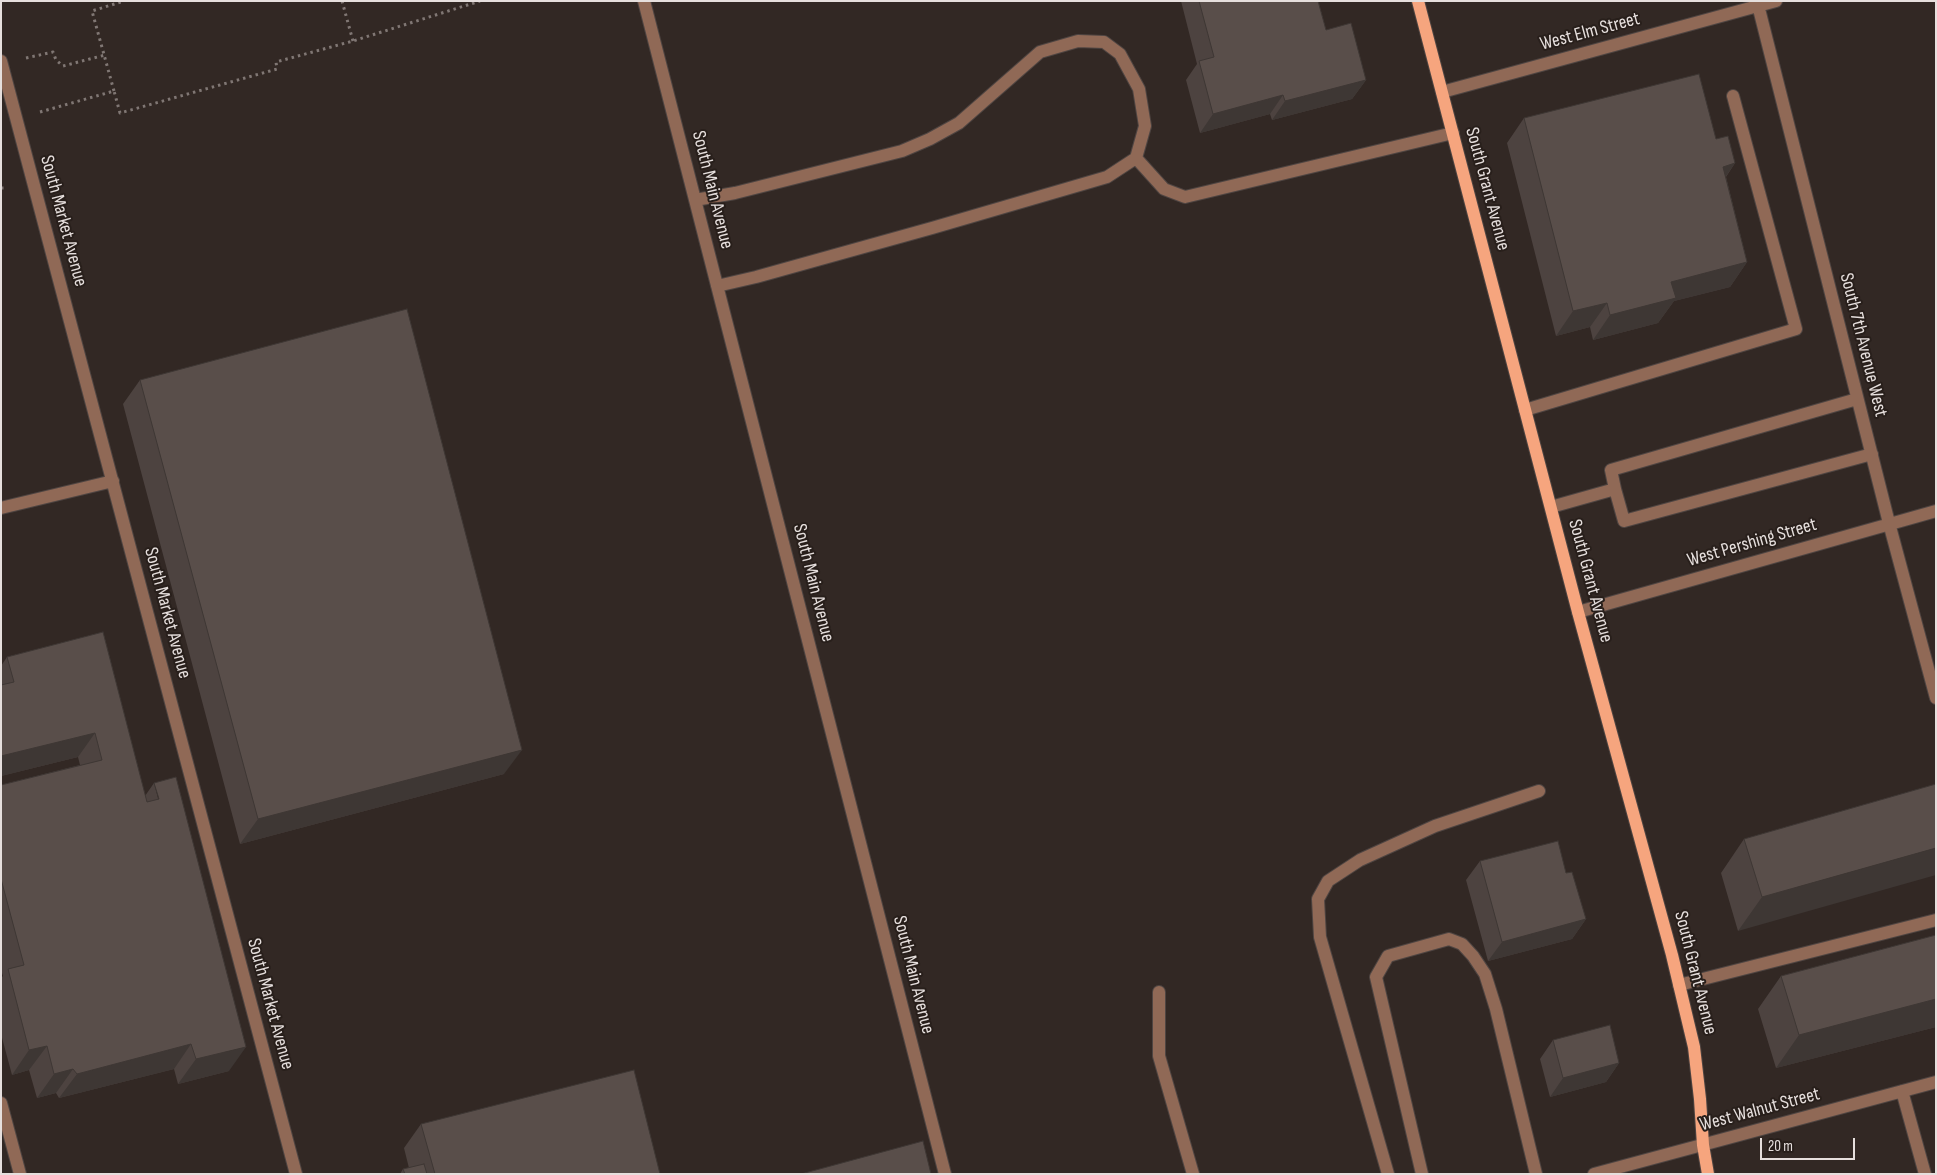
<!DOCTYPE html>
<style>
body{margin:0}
#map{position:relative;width:1937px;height:1175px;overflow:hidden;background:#322824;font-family:"Sofia Sans Condensed",sans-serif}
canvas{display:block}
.frame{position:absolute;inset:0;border:2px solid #e6dfdd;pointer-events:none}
.scale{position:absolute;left:1760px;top:1138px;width:95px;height:22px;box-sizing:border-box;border:2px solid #e6dfdd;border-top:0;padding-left:6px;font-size:15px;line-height:18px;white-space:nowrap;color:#e6dfdd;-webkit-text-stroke:4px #281f1b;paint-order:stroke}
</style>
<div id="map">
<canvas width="1937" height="1175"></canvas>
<div class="frame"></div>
<div class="scale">20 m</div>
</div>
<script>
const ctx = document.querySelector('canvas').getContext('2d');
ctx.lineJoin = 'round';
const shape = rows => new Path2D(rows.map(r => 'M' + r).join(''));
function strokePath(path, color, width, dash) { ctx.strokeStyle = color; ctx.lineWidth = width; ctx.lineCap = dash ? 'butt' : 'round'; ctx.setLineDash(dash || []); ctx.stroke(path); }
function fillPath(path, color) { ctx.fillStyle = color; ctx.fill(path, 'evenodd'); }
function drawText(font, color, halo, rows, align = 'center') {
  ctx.font = font + ' "Sofia Sans Condensed",sans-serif'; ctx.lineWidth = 4; ctx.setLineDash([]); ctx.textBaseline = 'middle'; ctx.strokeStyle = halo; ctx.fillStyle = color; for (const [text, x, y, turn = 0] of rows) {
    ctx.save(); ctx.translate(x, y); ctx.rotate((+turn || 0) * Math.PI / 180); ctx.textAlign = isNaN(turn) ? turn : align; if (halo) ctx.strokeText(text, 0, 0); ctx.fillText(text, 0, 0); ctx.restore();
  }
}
const minor = shape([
 [644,1,945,1174],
 [1757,1,1889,523,1936,698],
 [1,61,296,1174],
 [1442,92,1776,1],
 [1136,158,1164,189,1185,197,1453,133],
 [695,200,735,193,902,151,930,139,959,123,1040,52,1078,41,1104,42,1120,54,1139,89,1145,126,1136,158,1107,177,932,228,756,277,717,286],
 [1525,410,1796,329,1733,96],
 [1615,489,1611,470,1857,399],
 [1551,507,1615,489,1624,521,1872,454],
 [1,508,113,481],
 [1578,612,1936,511],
 [1679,985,1936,920],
 [1159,992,1159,1056,1193,1174],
 [1902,1091,1925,1174],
 [1,1103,20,1174],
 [1388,1174,1320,937,1318,899,1328,881,1360,860,1435,826,1539,791],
 [1422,1174,1376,977,1388,956,1449,939,1462,944,1473,956,1485,974,1496,1009,1536,1174],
 [1594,1174,1936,1082]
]);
const major = shape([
 [1418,1,1578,612,1672,955,1694,1047,1700,1099,1703,1145,1708,1174]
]);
strokePath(minor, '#4f4542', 14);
strokePath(major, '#4f4542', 14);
strokePath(shape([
 [342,1,353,41],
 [26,58,53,52,56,60,63,66,105,55],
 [114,91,92,11,124,1],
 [40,112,114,91,120,113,277,69,276,62,353,41,480,1],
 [1,188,4,188],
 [1744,1173,1744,1174]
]), '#807774', 3, [2.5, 4]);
strokePath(minor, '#906956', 12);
strokePath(major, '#f6a57e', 12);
fillPath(shape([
 [1181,1,1318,1,1326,30,1366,80,1352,99,1272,120,1270,114,1200,133,1186,80,1197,64],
 [1524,118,1716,139,1735,163,1726,177,1747,262,1730,287,1674,301,1658,323,1593,340,1590,327,1556,336,1507,143],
 [140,380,504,774,240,844,123,404],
 [103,632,145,796,154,783,229,1071,178,1084,174,1069,59,1098,56,1093,37,1098,29,1070,12,1075,1,1034,1,978,3,976,1,970,1,785,80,765,78,757,1,776,1,666,7,657],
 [1936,784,1738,931,1721,873,1744,839],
 [1480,861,1566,873,1586,919,1572,939,1488,961,1466,880],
 [1936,935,1936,1027,1776,1068,1758,1009,1781,976],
 [1553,1040,1619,1063,1606,1082,1550,1097,1540,1059],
 [421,1124,660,1174,400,1174,403,1169,409,1168,404,1148]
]), '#4d4340');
fillPath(shape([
 [1366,80,1352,99,1272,120,1285,101],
 [1283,95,1270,114,1200,133,1213,114],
 [1735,163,1718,188,1723,167],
 [1747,262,1730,287,1674,301,1658,323,1593,340,1610,315,1671,282],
 [1607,303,1590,327,1556,336,1573,311],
 [95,733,78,757,1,776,1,756],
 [522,750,504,774,240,844,258,819],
 [1936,848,1936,875,1738,931,1762,897],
 [1586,919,1572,939,1488,961,1502,942],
 [1936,999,1936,1027,1776,1068,1799,1035],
 [191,1044,174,1069,59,1098,77,1074],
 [47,1046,29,1070,12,1075,29,1050],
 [246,1047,229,1071,178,1084,196,1059],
 [1619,1063,1606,1082,1550,1097,1563,1078],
 [73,1069,56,1093,37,1098,54,1074]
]), '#3e3734');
const building = shape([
 [1199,1,1318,1,1326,30,1351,23,1366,80,1285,101,1283,95,1213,114,1199,61,1214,57,1199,1],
 [1699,74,1716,139,1728,136,1735,163,1723,167,1747,262,1671,282,1676,298,1610,315,1607,303,1573,311,1524,118,1699,74],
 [407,309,522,750,258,819,140,380,407,309],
 [103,632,147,802,159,799,154,783,176,777,246,1047,196,1059,191,1044,77,1074,73,1069,54,1074,47,1046,29,1050,8,969,24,965,1,879,1,785,102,760,95,733,1,756,1,685,14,682,7,657,103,632],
 [1936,784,1936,848,1762,897,1744,839,1936,784],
 [1558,841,1566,873,1572,872,1586,919,1502,942,1480,861,1558,841],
 [1936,935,1936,999,1799,1035,1781,976,1936,935],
 [1610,1025,1619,1063,1563,1078,1553,1040,1610,1025],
 [634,1070,660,1174,435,1174,421,1124,634,1070],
 [923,1141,931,1174,801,1174,923,1141],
 [424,1164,427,1174,405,1174,403,1169,424,1164]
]);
fillPath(building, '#594e4a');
strokePath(building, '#3e3734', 1);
drawText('19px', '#e6dfdd', '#281f1b', [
 ["West Elm Street",1590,32,-15],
 ["South Grant Avenue",1487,189,75],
 ["South Main Avenue",712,190,76],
 ["South Market Avenue",63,221,75],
 ["South 7th Avenue West",1863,345,76],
 ["West Pershing Street",1752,543,-16],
 ["South Grant Avenue",1590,581,75],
 ["South Main Avenue",813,583,76],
 ["South Market Avenue",167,613,75],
 ["South Grant Avenue",1695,973,76],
 ["South Main Avenue",913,975,76],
 ["South Market Avenue",270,1004,75],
 ["West Walnut Street",1760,1110,-15]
]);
</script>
